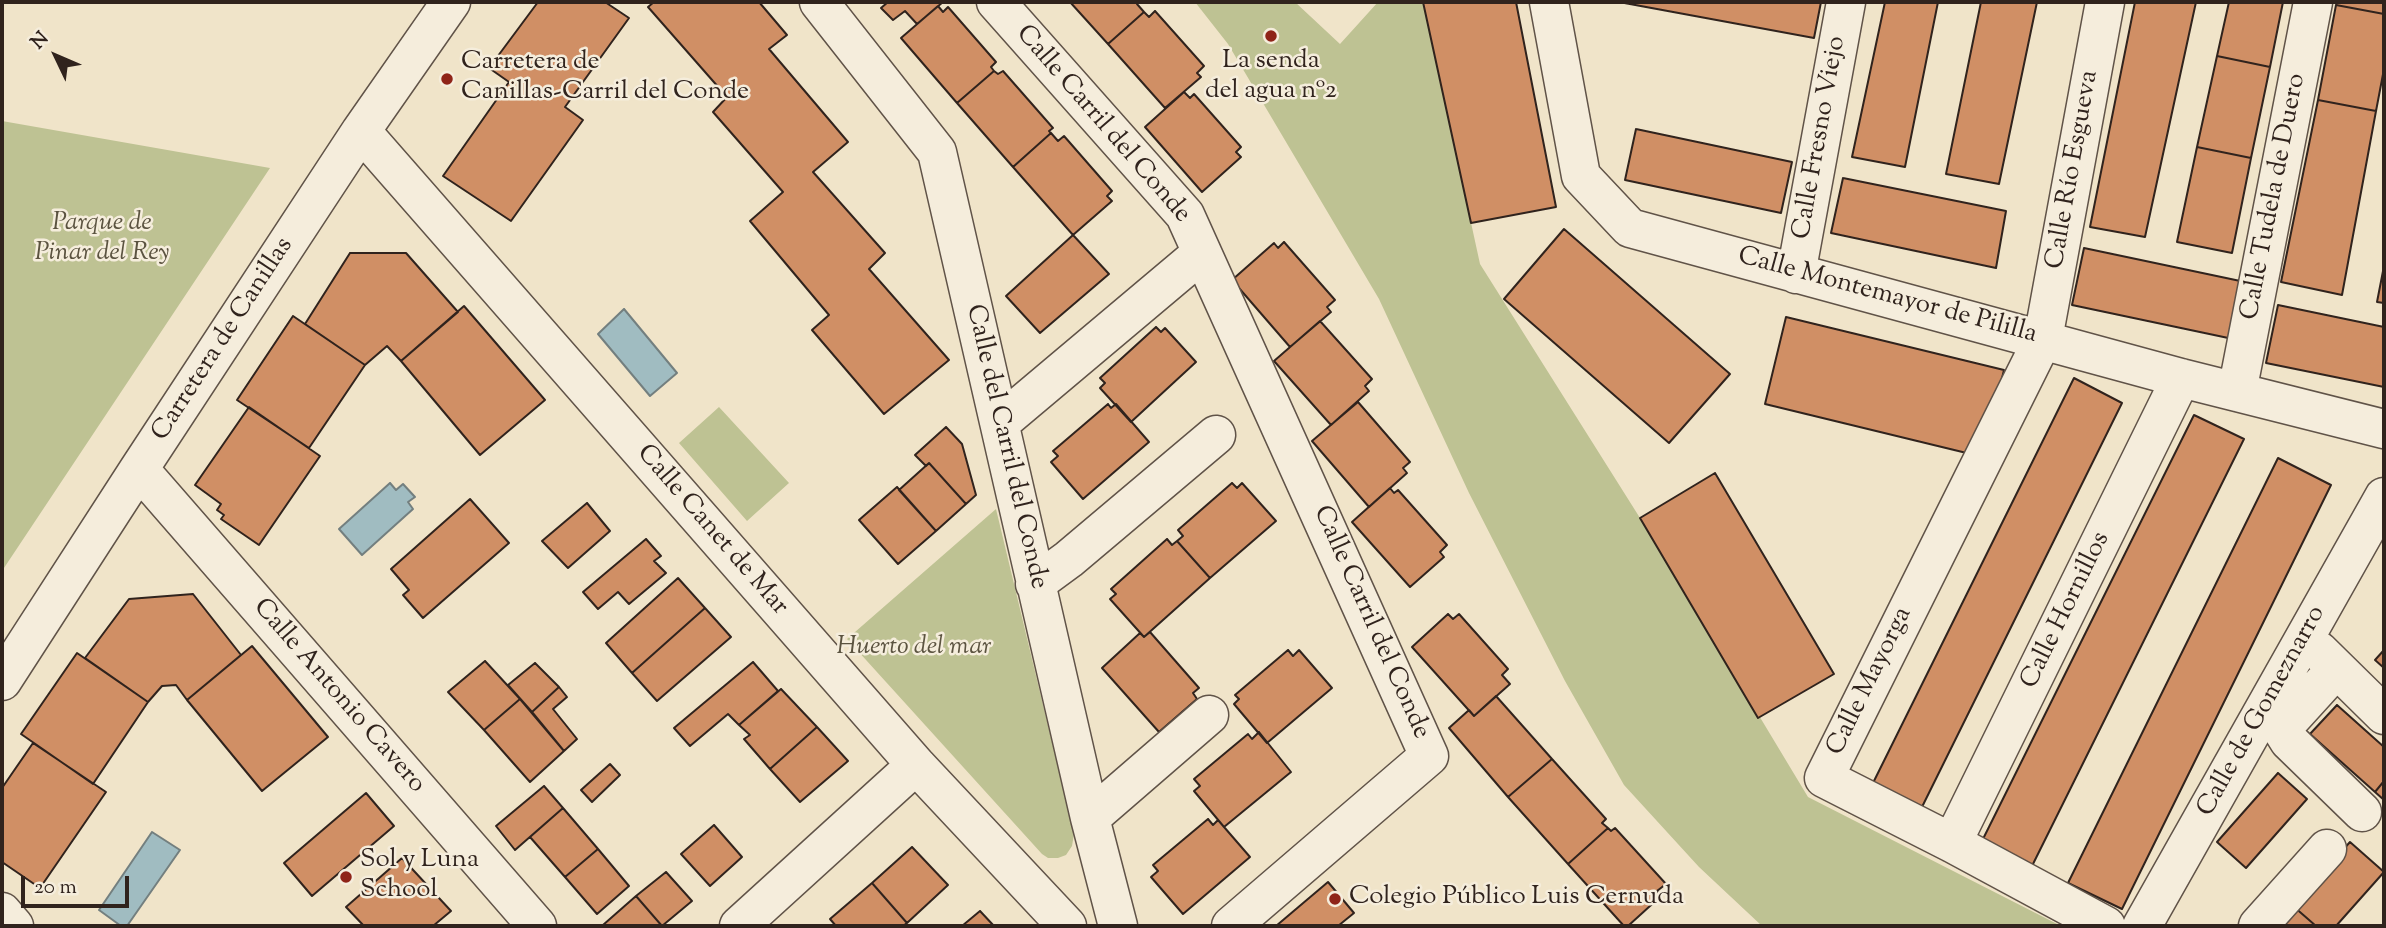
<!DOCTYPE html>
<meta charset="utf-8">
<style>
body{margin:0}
#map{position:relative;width:2386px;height:928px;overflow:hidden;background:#f0e4c9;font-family:"Sorts Mill Goudy",serif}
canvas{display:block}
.frame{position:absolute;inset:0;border:4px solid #30231d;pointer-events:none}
.north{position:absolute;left:21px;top:21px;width:70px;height:70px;-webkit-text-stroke:5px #f5eddc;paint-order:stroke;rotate:314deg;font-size:19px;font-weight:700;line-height:28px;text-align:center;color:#30231d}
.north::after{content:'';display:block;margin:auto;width:24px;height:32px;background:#30231d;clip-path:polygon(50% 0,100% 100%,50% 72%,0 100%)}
.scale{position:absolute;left:21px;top:876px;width:108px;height:32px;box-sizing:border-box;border:4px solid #30231d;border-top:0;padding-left:9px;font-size:21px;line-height:24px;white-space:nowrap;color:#30231d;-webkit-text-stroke:5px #f5eddc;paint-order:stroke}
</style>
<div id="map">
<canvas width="2386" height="928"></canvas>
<div class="frame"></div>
<div class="north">N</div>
<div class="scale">20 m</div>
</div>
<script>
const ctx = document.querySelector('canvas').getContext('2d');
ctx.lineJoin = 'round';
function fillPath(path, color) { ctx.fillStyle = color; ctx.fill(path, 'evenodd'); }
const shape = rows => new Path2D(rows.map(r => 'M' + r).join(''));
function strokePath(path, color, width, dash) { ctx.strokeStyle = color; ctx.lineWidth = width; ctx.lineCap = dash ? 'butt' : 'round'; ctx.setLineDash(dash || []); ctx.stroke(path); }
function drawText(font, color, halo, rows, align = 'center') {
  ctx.font = font + ' "Sorts Mill Goudy",serif'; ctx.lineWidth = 5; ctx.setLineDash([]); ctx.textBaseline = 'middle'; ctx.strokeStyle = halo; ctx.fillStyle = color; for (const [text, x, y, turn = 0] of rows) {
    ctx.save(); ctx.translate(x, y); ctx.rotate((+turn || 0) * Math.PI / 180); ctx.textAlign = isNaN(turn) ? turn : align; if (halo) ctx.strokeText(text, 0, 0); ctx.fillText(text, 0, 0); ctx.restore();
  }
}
fillPath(shape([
 [1195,2,1295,2,1340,44,1378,2,1423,2,1480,264,1640,518,1808,797,2061,926,1762,926,1699,867,1624,785,1565,681,1469,493,1379,299,1228,44],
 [2,121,270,168,2,571],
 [719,407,789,483,747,521,679,443],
 [996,509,1074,834,1072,846,1066,855,1058,858,1048,858,1042,854,847,639]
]), '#bec293');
const water = shape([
 [624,309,677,373,650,396,598,334,624,309],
 [390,483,396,490,403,484,415,497,408,502,413,509,362,555,339,529,390,483],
 [152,832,180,850,127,926,121,926,99,910,152,832]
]);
fillPath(water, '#a0bcc1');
strokePath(water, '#737f7f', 2);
const building = shape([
 [538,2,605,2,629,18,565,107,583,120,511,221,443,176,509,82,489,68,538,2],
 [654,2,759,2,787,35,769,49,848,142,813,172,885,253,869,269,949,360,884,414,812,330,829,315,750,221,783,192,713,112,727,97,648,7,654,2],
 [888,2,943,2,917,24,905,11,893,20,881,8,888,2],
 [1070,2,1139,2,1137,4,1144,12,1108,44,1070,2],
 [1423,2,1516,2,1556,207,1471,223,1423,2],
 [1619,2,1821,2,1814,38,1619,2],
 [1885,2,1938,2,1905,167,1852,157,1885,2],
 [1981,2,2037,2,1999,184,1946,174,1981,2],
 [2135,2,2196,2,2145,237,2090,227,2135,2],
 [2229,2,2283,2,2270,67,2217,56,2229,2],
 [2337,2,2384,2,2384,14,2336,5,2337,2],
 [2336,5,2384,14,2384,69,2376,111,2318,100,2336,5],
 [938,6,943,12,948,7,996,62,991,67,994,71,957,103,901,38,938,6],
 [1155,11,1204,66,1197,73,1201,77,1165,108,1108,44,1144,12,1149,17,1155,11],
 [2217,56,2270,67,2251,158,2197,147,2217,56],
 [994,71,998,74,1003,71,1053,128,1049,131,1051,133,1013,167,957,103,994,71],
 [1184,92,1190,98,1194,94,1241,147,1236,152,1241,157,1202,192,1145,127,1184,92],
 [2318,100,2376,111,2342,295,2281,282,2318,100],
 [1636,129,1792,162,1781,213,1625,180,1636,129],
 [1051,133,1058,141,1064,136,1112,191,1107,196,1112,201,1073,235,1013,167,1051,133],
 [2197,147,2251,158,2232,253,2177,242,2197,147],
 [1843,178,2006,211,1996,268,1831,233,1843,178],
 [1564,229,1730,374,1669,443,1504,299,1564,229],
 [1073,235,1109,274,1040,333,1006,296,1073,235],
 [1284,242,1335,300,1327,307,1331,312,1290,347,1232,280,1274,243,1278,248,1284,242],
 [2084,248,2245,282,2233,339,2072,305,2084,248],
 [350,253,406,253,458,312,401,361,387,346,365,365,305,324,350,253],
 [2384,266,2384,303,2377,302,2384,266],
 [2278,305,2384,327,2384,387,2266,363,2278,305],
 [464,306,545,400,480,455,401,361,464,306],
 [293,316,365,365,309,448,237,400,293,316],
 [1786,317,2004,370,1983,457,1765,404,1786,317],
 [1320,321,1372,379,1365,386,1369,391,1331,425,1274,361,1320,321],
 [1156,327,1161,332,1165,328,1196,362,1131,422,1100,388,1105,383,1100,378,1156,327],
 [2074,378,2122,403,1920,811,1871,787,2074,378],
 [1358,402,1410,462,1403,468,1407,473,1369,507,1312,441,1358,402],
 [1108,404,1111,408,1116,404,1149,442,1083,499,1051,462,1058,456,1053,451,1108,404],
 [249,407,320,456,259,545,221,519,224,515,217,510,221,504,195,485,249,407],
 [2194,415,2244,439,2032,866,1982,841,2194,415],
 [946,427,962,444,976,495,966,504,929,463,926,466,915,455,946,427],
 [2278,458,2331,485,2122,909,2068,883,2278,458],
 [929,463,966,504,936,531,899,490,929,463],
 [1715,473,1834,674,1758,718,1640,518,1715,473],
 [1232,483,1237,488,1242,483,1276,521,1210,578,1177,541,1183,536,1178,530,1232,483],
 [897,487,936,531,898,564,859,520,897,487],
 [1390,488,1394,493,1398,490,1447,545,1440,552,1444,557,1410,587,1352,522,1390,488],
 [470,499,509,543,423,618,403,595,409,590,391,569,470,499],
 [587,503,610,531,568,568,542,541,587,503],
 [646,539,661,556,654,561,666,573,629,604,618,592,598,609,583,592,646,539],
 [1167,539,1172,545,1177,541,1210,578,1144,637,1110,599,1116,594,1111,589,1167,539],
 [678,578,705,608,632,673,606,643,678,578],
 [193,594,241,655,187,700,176,685,162,686,148,702,85,658,129,599,193,594],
 [705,608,731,637,657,701,632,673,705,608],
 [1448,614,1453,619,1459,614,1508,669,1502,675,1510,684,1474,716,1412,647,1448,614],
 [1150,632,1199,688,1193,693,1197,699,1159,732,1102,668,1140,633,1144,637,1150,632],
 [252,646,328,737,262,791,187,700,252,646],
 [1288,650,1293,656,1299,650,1332,688,1267,743,1234,704,1239,699,1235,695,1288,650],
 [2384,650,2384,668,2375,660,2384,650],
 [77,653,148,702,93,784,21,734,77,653],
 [485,661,520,699,484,730,448,692,485,661],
 [753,662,778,691,739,725,728,714,690,746,674,728,753,662],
 [535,663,559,687,532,712,508,685,535,663],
 [559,687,567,697,553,709,577,739,564,751,532,712,559,687],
 [781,689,817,727,770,769,744,739,750,735,739,725,781,689],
 [1496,696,1552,759,1508,797,1449,728,1469,710,1474,716,1496,696],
 [520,699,564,751,530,782,484,730,520,699],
 [2337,705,2384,747,2384,781,2375,792,2310,734,2337,705],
 [817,727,848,761,800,802,770,769,817,727],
 [1259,732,1291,772,1224,827,1194,791,1200,786,1194,779,1248,734,1252,739,1259,732],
 [33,743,106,792,40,888,2,862,2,788,33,743],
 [1552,759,1606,819,1602,823,1608,828,1568,864,1508,797,1552,759],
 [610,764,620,775,592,802,581,790,610,764],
 [2278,773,2307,799,2246,868,2217,842,2278,773],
 [2384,781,2384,800,2375,792,2384,781],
 [544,786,563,808,515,850,496,826,544,786],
 [366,793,394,826,312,896,284,863,366,793],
 [563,808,598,849,565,877,530,837,563,808],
 [1208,819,1213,825,1218,820,1250,857,1183,914,1151,877,1158,871,1153,865,1208,819],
 [714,825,742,857,710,886,681,854,714,825],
 [1608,828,1611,831,1615,828,1666,884,1657,891,1661,896,1628,926,1624,926,1568,864,1608,828],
 [2350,842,2384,872,2336,926,2316,926,2293,906,2350,842],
 [912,847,948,885,907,923,872,883,912,847],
 [598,849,629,886,597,914,565,877,598,849],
 [402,858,451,911,433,926,364,926,346,907,402,858],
 [666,872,692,901,662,926,636,896,666,872],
 [1328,882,1354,913,1338,926,1276,926,1328,882],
 [872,883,907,923,903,926,836,926,830,919,872,883],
 [636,896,662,926,604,926,603,925,636,896],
 [2293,906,2316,926,2275,926,2293,906],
 [980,911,994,926,962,926,980,911]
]);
fillPath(building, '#d08f65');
strokePath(building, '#30231d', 2);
const minor = shape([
 [819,2,937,152,1090,818,1118,926],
 [996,2,1185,215,1429,756,1231,926],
 [1549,2,1581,176,1630,228,2181,378,2384,429],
 [2105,2,2043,339,1824,778,1952,843,2106,926],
 [361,131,916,765,1067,926],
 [1796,274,1846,2],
 [2237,392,2313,2],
 [1000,423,1202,253],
 [139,469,537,926],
 [1035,584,1069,559,1216,435],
 [2319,651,2384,715],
 [2336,669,2286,724,2284,733,2289,741,2362,812],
 [2,681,139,469,361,131,451,2],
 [1090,818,1209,715],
 [1952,843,2181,378],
 [2,912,14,926],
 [739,926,916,765],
 [2142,926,2384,497],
 [2258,926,2327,849]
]);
strokePath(minor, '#605348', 41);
strokePath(minor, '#f5eddc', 38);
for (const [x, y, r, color] of [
 [1271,36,7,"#8f2418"],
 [447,79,7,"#8f2418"],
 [346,877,7,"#8f2418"],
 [1335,899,7,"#8f2418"]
]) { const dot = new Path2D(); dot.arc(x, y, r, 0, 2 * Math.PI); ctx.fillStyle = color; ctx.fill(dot); strokePath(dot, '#f5eddc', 2.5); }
drawText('26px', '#30231d', '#f5eddc', [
 ["La senda",1271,63,"center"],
 ["del agua nº2",1271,93,"center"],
 ["Carretera de",461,64],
 ["Canillas-Carril del Conde",461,94],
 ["Sol y Luna",360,862],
 ["School",360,892],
 ["Colegio Público Luis Cernuda",1349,899]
], 'left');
drawText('26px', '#30231d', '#f5eddc', [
 ["Calle Carril del Conde",1102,125,49],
 ["Calle Fresno Viejo",1821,138,-80],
 ["Calle Río Esgueva",2074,170,-80],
 ["Calle Tudela de Duero",2275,197,-79],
 ["Calle Montemayor de Pililla",1887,297,15],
 ["Carretera de Canillas",224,340,-57],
 ["Calle del Carril del Conde",1005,447,77],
 ["Calle Canet de Mar",711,531,49],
 ["Calle Hornillos",2067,611,-64],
 ["Calle Carril del Conde",1370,623,66],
 ["Calle Mayorga",1871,682,-64],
 ["Calle Antonio Cavero",338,697,49],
 ["Calle de Gomeznarro",2263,712,-61]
]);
drawText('italic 26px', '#5b5340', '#f5eddc', [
 ["Parque de",102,225],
 ["Pinar del Rey",102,255],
 ["Huerto del mar",914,649]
]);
</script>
